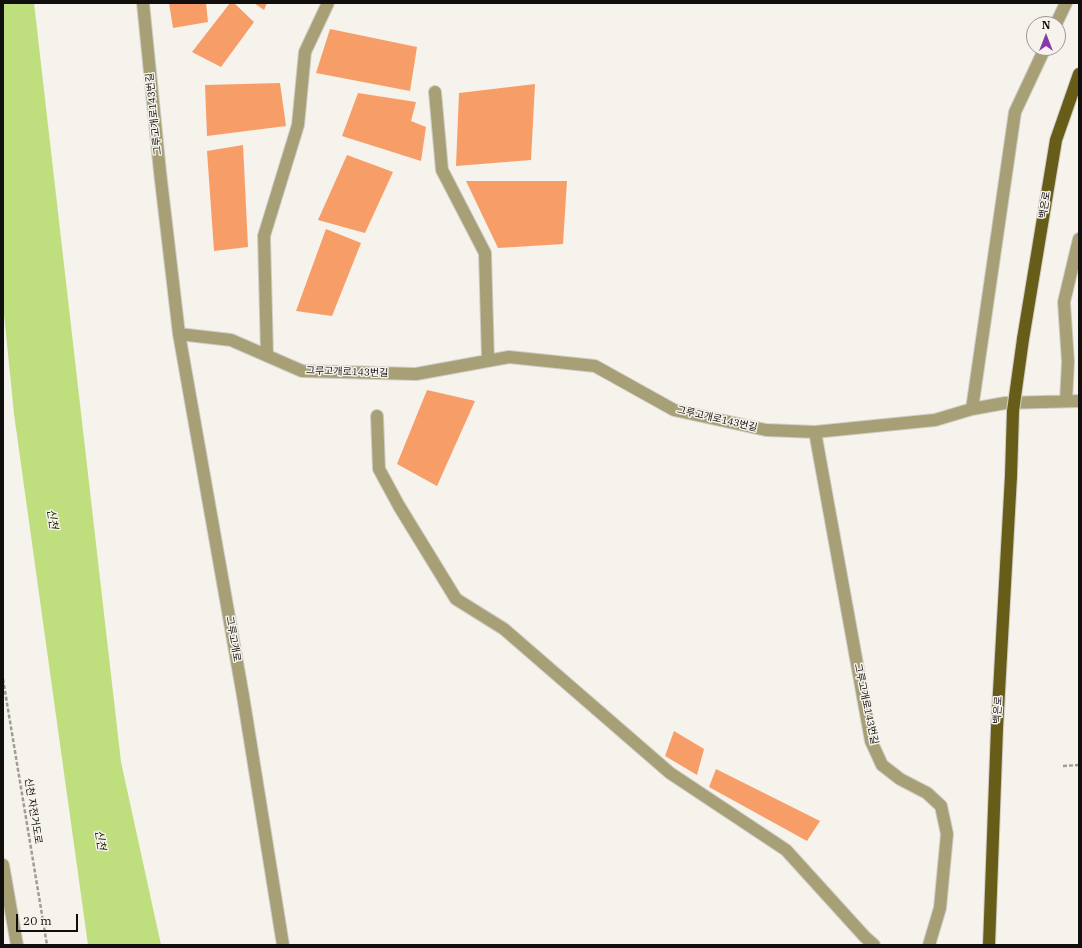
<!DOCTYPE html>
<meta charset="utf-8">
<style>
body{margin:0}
#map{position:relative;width:1082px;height:948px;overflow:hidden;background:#f6f2ec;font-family:"IBM Plex Serif",serif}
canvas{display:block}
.frame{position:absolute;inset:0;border:4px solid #100f0d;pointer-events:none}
.north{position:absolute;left:1026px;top:16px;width:40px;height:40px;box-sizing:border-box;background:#f6f2ec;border:1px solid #9a9793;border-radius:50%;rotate:0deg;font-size:11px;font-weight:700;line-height:16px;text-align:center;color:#100f0d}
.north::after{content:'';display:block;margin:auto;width:14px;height:18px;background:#883aab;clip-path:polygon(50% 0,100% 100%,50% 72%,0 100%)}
.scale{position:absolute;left:16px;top:914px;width:62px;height:18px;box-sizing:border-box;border:2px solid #100f0d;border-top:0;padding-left:5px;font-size:12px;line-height:14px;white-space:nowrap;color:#100f0d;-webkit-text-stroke:3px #f6f2ec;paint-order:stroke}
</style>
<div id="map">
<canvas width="1082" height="948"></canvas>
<div class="frame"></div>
<div class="north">N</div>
<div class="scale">20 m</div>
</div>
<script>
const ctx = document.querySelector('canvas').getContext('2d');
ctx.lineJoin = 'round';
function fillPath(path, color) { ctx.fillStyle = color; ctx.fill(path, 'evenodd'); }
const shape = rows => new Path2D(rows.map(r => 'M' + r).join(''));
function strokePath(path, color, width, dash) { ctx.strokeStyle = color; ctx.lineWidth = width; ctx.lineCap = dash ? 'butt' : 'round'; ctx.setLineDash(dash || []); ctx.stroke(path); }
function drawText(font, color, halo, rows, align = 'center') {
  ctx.font = font + ' "IBM Plex Serif","Noto Sans KR",serif'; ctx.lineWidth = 3; ctx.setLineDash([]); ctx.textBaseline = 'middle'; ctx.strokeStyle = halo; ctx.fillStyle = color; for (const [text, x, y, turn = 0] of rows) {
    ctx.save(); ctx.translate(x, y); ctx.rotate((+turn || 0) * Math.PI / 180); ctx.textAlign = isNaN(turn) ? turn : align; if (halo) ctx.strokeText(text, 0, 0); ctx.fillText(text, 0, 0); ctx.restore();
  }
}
fillPath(shape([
 [3,3,34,3,121,762,161,945,88,945,14,414,3,304]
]), '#bfde7e');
fillPath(shape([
 [169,3,206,3,208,22,173,28],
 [230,3,234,3,254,22,221,67,192,52],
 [254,3,267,3,264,10],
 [330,29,417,47,410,91,316,73],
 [280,83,286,126,207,136,205,85],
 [535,84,531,160,456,166,459,93],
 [358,93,416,102,411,121,426,127,421,161,342,136],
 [243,145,248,247,214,251,207,151],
 [347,155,393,172,365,233,318,220],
 [466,181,567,181,563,244,498,248],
 [326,229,361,243,332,316,296,311],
 [427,390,475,401,437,486,397,464],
 [674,731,704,749,697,775,665,756],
 [716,769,820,821,807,841,709,787]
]), '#f79e68');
const minor = shape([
 [143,3,160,172,179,334,243,696,283,945],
 [1056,24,1066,3],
 [435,92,442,170,485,253,488,361],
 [179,334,231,340,302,371,416,374,509,357,595,366,674,410,766,430,815,432,935,420,972,409,1005,403,1079,401],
 [267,355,264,236,298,125,305,52,328,3],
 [1066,401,1068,362,1064,302,1079,239],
 [972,409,1015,112,1045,48],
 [377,416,379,469,399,506,456,599,504,629,670,773,786,850,865,937,874,945],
 [815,432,871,741,882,765,900,779,927,793,941,806,947,834,940,908,929,945],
 [3,865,17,945]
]);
const major = shape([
 [1023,339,1056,140,1079,74],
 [989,945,997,728,1011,476]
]);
strokePath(minor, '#d1cec8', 14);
strokePath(major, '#d1cec8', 14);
strokePath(shape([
 [3,679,47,945],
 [1063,766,1079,765]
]), '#a09d98', 2.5, [4, 2]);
strokePath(minor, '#a7a077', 12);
strokePath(major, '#675c18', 12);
const majorBridge = shape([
 [1011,476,1013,411,1023,339]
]);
strokePath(majorBridge, '#d1cec8', 14, []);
strokePath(majorBridge, '#675c18', 12);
drawText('10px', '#100f0d', '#f6f2ec', [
 ["그루고개로143번길",154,114,-96],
 ["백은로",1045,205,-81],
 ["그루고개로143번길",347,372,2],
 ["그루고개로143번길",717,419,13],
 ["그루고개로",233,639,80],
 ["그루고개로143번길",866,704,78],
 ["백은로",998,710,-87],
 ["신천 자전거도로",33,811,81]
]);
drawText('italic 11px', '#232e05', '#f6f2ec', [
 ["신천",52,519,81],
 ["신천",100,840,81]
]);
</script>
